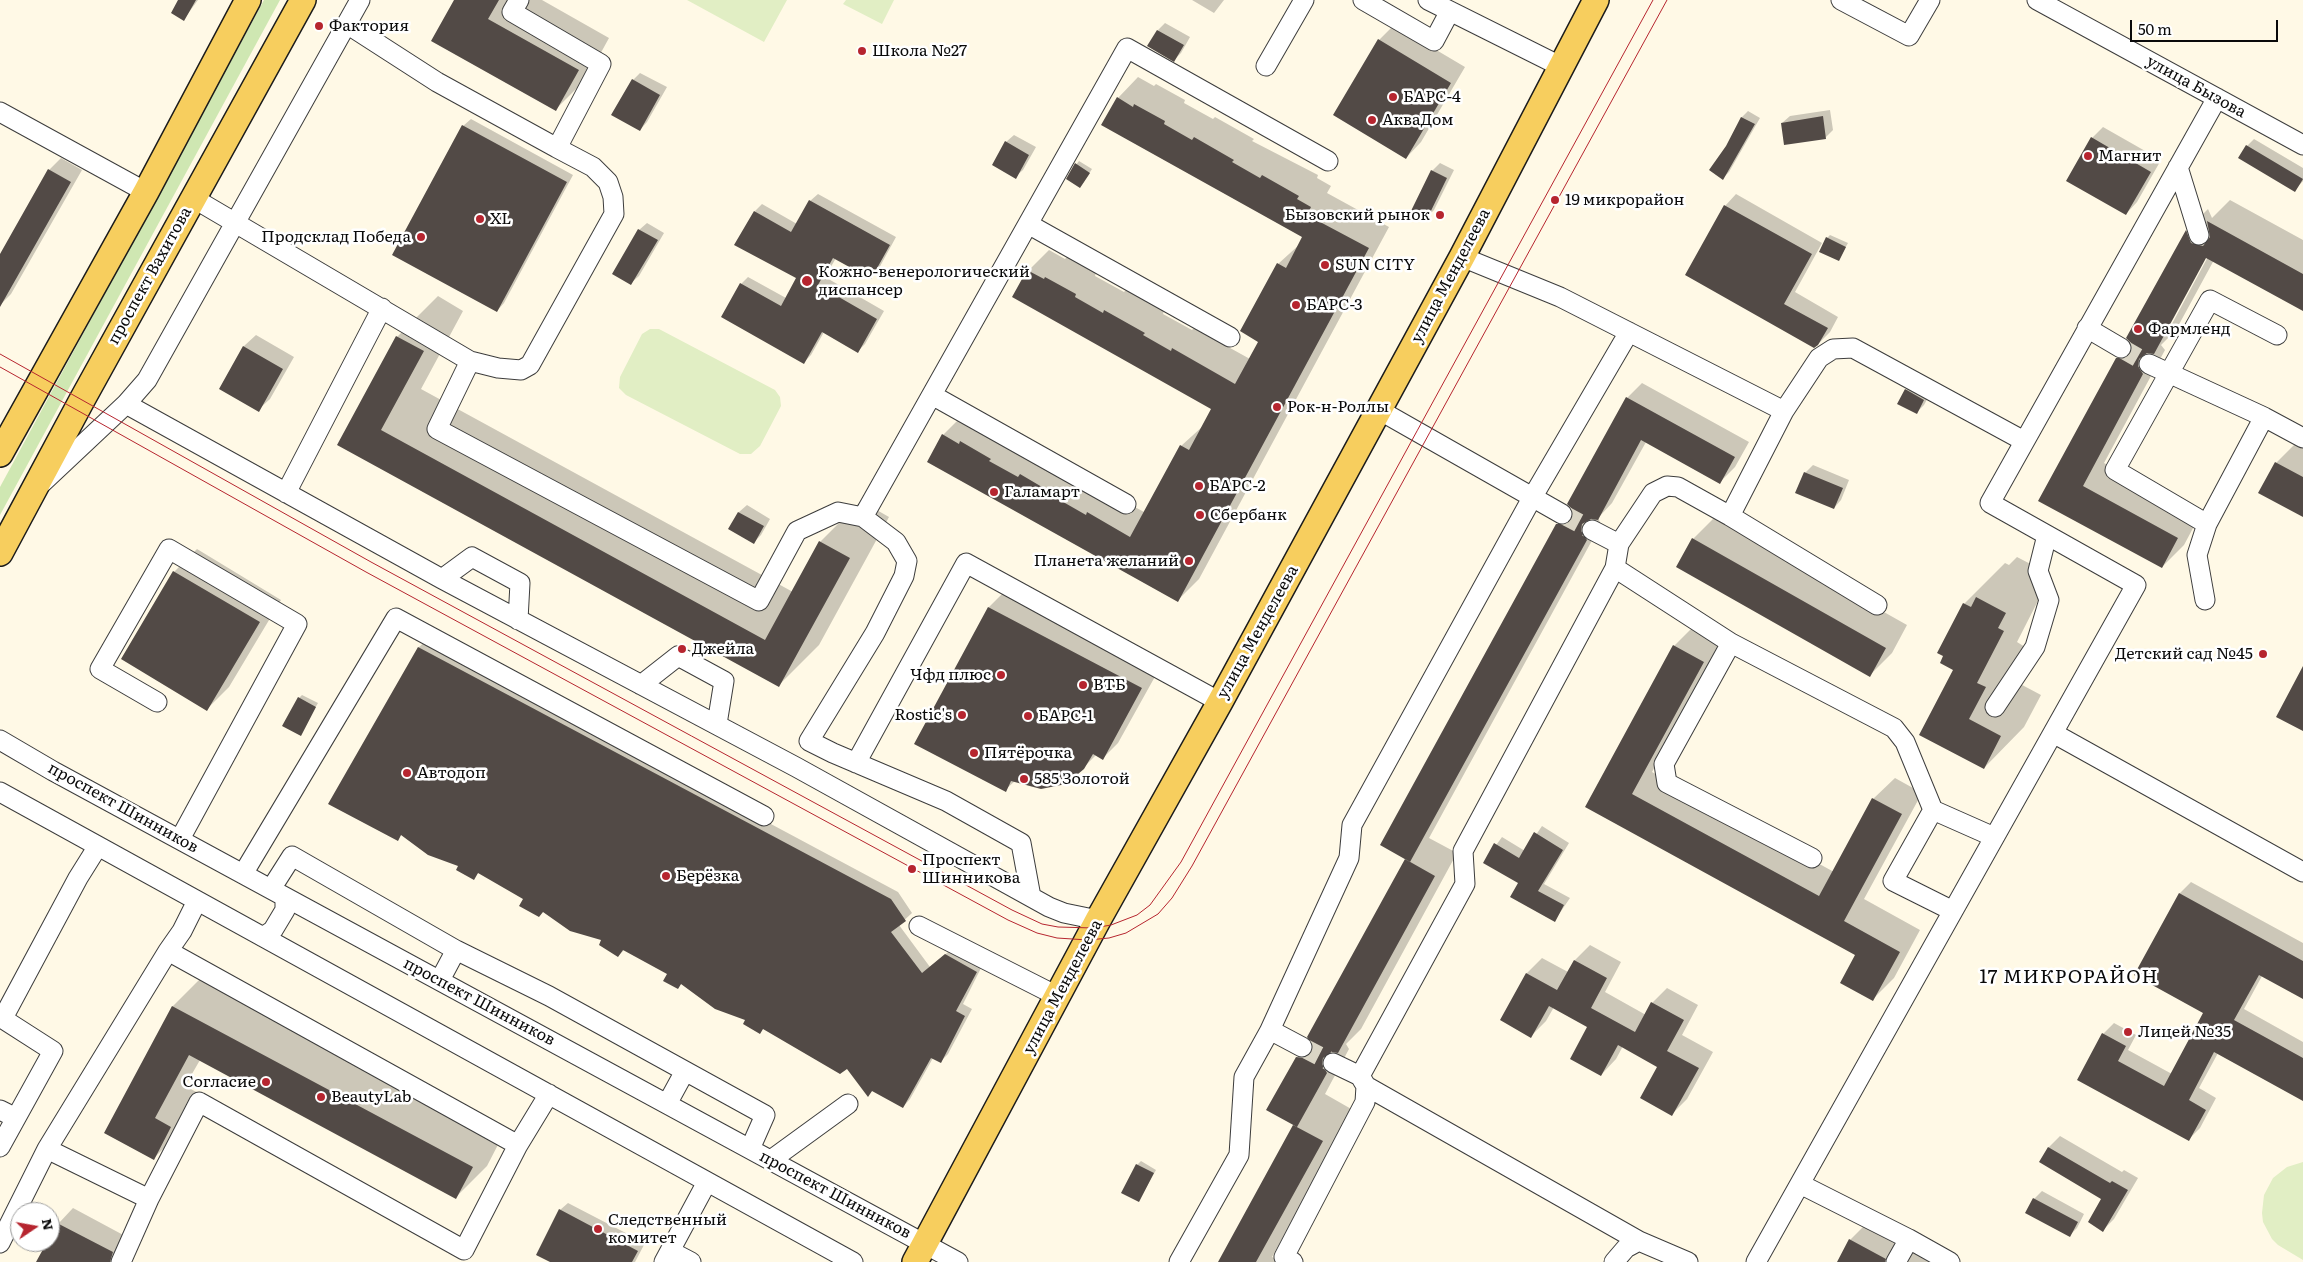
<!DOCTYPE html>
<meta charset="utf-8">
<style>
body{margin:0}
#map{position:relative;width:2303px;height:1262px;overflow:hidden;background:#fff9e6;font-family:Literata,serif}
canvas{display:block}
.north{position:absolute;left:10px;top:1202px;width:50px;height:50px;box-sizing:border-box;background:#fff;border:1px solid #9d9d9d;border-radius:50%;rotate:78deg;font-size:14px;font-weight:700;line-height:20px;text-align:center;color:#0a0a0a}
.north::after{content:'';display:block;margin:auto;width:18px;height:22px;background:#b6252f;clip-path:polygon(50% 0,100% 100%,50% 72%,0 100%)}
.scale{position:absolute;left:2130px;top:20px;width:148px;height:22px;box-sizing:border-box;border:2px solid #0a0a0a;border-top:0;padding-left:6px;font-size:15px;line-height:18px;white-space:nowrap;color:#0a0a0a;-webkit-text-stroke:4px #fff;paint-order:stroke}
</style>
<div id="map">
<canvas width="2303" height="1262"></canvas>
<div class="north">N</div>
<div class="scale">50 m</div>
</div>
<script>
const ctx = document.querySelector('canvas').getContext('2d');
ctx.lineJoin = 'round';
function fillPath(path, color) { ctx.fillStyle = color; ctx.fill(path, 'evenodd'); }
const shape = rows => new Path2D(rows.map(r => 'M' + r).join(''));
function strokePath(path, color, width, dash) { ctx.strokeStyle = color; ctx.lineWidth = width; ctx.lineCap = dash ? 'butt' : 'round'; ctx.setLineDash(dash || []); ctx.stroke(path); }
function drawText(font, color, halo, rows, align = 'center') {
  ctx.font = font + ' Literata,serif'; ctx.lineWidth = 5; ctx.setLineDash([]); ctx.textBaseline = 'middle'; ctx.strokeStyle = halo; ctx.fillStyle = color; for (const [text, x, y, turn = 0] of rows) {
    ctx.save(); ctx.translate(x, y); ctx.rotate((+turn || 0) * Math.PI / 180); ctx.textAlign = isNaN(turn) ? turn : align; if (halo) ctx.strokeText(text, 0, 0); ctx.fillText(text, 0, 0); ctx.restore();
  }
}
fillPath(shape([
 [264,0,280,0,0,515,0,487]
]), '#cfe7b2');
fillPath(shape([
 [687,0,787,0,764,42],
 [846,0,894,0,882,24,843,4],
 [650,329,659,329,775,390,780,397,781,406,760,446,751,454,740,454,626,395,619,388,620,377,642,334],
 [2303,1162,2303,1260,2278,1245,2272,1239,2263,1222,2262,1213,2264,1195,2273,1178,2287,1167]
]), '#e1eec4');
fillPath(shape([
 [180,0,198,0,184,19],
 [456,0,542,0,609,38,587,78,556,109],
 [1192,0,1224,0,1214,13],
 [1165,23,1190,37,1181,53,1174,60,1158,30],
 [1394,25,1465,67,1421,142,1406,158,1379,40],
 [640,73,667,87,647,122,640,130,633,80],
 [1138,77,1154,86,1156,84,1185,100,1184,103,1213,119,1215,117,1254,139,1252,141,1318,175,1317,178,1331,186,1327,193,1389,227,1199,579,1178,600,943,435,964,414,1144,512,1181,446,1203,426,1212,409,1028,271,1049,250,1065,259,1067,257,1096,273,1095,276,1124,292,1126,290,1164,311,1163,314,1192,330,1194,328,1250,359,1260,341,1278,264,1300,244,1304,237,1118,98],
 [1830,110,1833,130,1825,138,1782,123,1790,116],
 [1748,111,1760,118,1729,172,1723,178,1727,146,1742,117],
 [471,119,573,175,504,303,497,311,463,126],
 [2103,127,2161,160,2137,202,2126,214,2092,138],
 [1014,135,1036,147,1023,170,1015,177,1006,142],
 [2254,139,2303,168,2303,181,2295,190,2247,146],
 [61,158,82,170,11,294,0,305,0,256,49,170],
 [1079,161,1092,169,1083,183,1076,165],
 [1440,163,1454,170,1434,210,1426,218,1412,211,1432,171],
 [818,194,896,237,878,270,871,278,836,258,825,277,884,311,865,344,858,351,824,332,811,355,804,362,741,284,748,277,786,298,798,278,755,211,762,204,797,224,810,201],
 [1736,194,1822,243,1795,292,1838,317,1830,332,1818,344,1686,275,1725,206],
 [2230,200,2303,240,2303,309,2214,260,2176,330,2161,345,2165,350,2104,463,2200,515,2184,545,2162,567,2040,500,2117,359,2133,343,2128,338,2187,230,2208,209,2212,218],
 [2208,252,2210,253,2166,335,2163,335],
 [647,223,664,233,639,276,631,283,639,230],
 [1830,235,1848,243,1839,259,1827,238],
 [438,296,463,311,421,389,793,592,820,542,861,501,889,517,819,645,779,685,339,444,397,337],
 [256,335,294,357,270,399,258,410,220,388,244,346],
 [1913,382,1931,392,1924,405,1917,412,1906,390],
 [1642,383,1749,442,1735,467,1720,482,1646,442,1612,503,1598,518,1601,524,1429,838,1457,853,1361,1029,1346,1044,1349,1049,1325,1094,1353,1110,1272,1257,1282,1262,1219,1262,1295,1125,1297,1057,1312,1042,1406,860,1557,525,1573,509,1627,398],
 [2299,440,2303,443,2303,516,2260,492,2276,463],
 [1813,465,1849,480,1841,500,1834,508,1805,473],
 [747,505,770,519,761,535,754,542,730,529,739,512],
 [1715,517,1907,625,1892,653,1870,675,1693,539],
 [197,549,281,600,229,687,207,709,123,659,174,572],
 [2017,557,2046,572,2043,591,2017,642,2025,647,2009,678,2041,695,2024,727,1984,768,1921,735,1954,669,1964,604,2005,563,2009,565],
 [1004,592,1157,673,1118,743,1103,758,1097,754,1083,768,1015,781,1005,790,916,743,989,607],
 [1695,625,1724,641,1652,772,1834,872,1873,799,1895,778,1922,793,1864,899,1920,930,1894,978,1873,999,1857,954,1587,806,1674,646],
 [427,640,898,892,912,913,899,925,930,967,953,948,983,964,963,1004,972,1009,948,1054,941,1061,933,1058,910,1099,903,1107,873,1090,868,1095,847,1068,747,1019,682,983,678,988,669,973,625,949,618,956,603,940,479,872,473,878,460,865,402,834,397,839,330,803,419,647],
 [302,695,318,703,300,734,299,698],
 [1542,826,1569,843,1544,884,1570,898,1555,920,1520,882,1484,862,1502,837,1525,851],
 [2191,882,2303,943,2303,998,2262,976,2244,1009,2303,1042,2303,1099,2218,1053,2199,1088,2216,1098,2200,1128,2189,1139,2079,1079,2103,1034,2114,1023,2136,1035,2128,1050,2172,1074,2205,1013,2136,975,2180,893],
 [1590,945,1621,962,1605,992,1646,1015,1652,1003,1667,988,1698,1005,1682,1035,1713,1052,1687,1099,1672,1114,1659,1066,1623,1046,1616,1059,1601,1075,1589,1027,1554,1007,1546,1021,1531,1036,1501,1020,1527,973,1542,958,1568,972,1575,960],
 [204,975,503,1135,487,1166,456,1197,200,1060,185,1086,202,1095,185,1127,153,1159,105,1133,173,1006],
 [2060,1136,2122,1172,2124,1170,2138,1178,2114,1219,2103,1230,2103,1199,2041,1162,2049,1147],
 [1141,1161,1156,1170,1139,1200,1137,1165],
 [2042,1191,2084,1214,2077,1228,2069,1236,2027,1213,2034,1199],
 [568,1203,645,1243,635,1262,553,1262,560,1210],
 [73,1208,127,1237,114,1262,38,1262,58,1224],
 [1872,1218,1954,1262,1838,1262,1850,1240]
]), '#0003');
fillPath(shape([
 [178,0,196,0,184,21,171,13],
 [454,0,499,0,488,19,579,70,556,111,431,41],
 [1157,30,1184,45,1174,62,1147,46],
 [1378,39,1451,83,1406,159,1333,115],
 [632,79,660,95,640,131,611,115],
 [1117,97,1133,107,1134,104,1165,121,1164,124,1192,140,1194,137,1234,160,1232,162,1260,178,1262,175,1299,196,1297,199,1311,207,1307,215,1369,248,1178,602,927,462,942,434,959,444,960,441,991,459,989,461,1018,477,1020,474,1059,497,1058,499,1086,515,1087,512,1130,537,1180,445,1189,450,1211,409,1012,297,1027,270,1044,279,1045,277,1076,294,1075,297,1103,313,1104,310,1145,333,1143,335,1171,351,1172,348,1235,384,1258,342,1240,331,1277,263,1286,268,1302,237,1101,125],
 [1823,116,1826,139,1784,145,1781,123],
 [1741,117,1755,124,1723,180,1709,170,1726,146],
 [462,125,567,182,497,312,392,255],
 [2091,137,2151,172,2126,215,2066,181],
 [1005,141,1029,155,1016,179,992,165],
 [2246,145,2303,179,2295,192,2238,158],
 [1075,163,1090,173,1080,188,1066,179],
 [48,169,71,182,0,307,0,254],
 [1431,170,1447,178,1427,219,1411,211],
 [809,200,890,245,871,279,833,258,818,285,877,319,858,353,822,332,804,364,721,317,740,283,781,306,796,278,734,245,754,211,791,232],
 [1724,205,1812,254,1784,304,1828,328,1818,345,1814,348,1685,275],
 [2207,221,2303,274,2303,311,2206,258,2154,354,2147,353,2139,359,2138,366,2143,374,2083,486,2178,538,2162,568,2038,501,2116,358,2126,358,2131,353,2131,343,2126,338,2186,230,2191,243,2203,246,2210,237],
 [638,229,658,240,631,285,612,274],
 [1826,237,1846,247,1839,261,1819,252],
 [396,336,424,351,381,430,765,640,819,541,850,558,779,687,337,445],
 [243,346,283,369,259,412,219,389],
 [1905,389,1924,400,1917,414,1897,404],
 [1626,397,1735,457,1720,484,1641,440,1598,520,1591,519,1582,524,1581,531,1587,540,1410,862,1380,845,1556,524,1567,524,1572,519,1572,509,1567,504],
 [2275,462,2303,477,2303,517,2258,493],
 [1804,472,1843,488,1834,509,1795,493],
 [738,512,764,526,754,544,728,529],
 [1692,538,1886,648,1870,677,1676,567],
 [173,571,260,622,207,711,121,659],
 [1976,597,2006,613,1998,628,2004,631,1977,683,1986,687,1969,719,2001,736,1984,769,1919,735,1953,670,1940,663,1943,656,1937,653,1963,603,1971,607],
 [988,607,1142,688,1103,760,1093,754,1084,769,1066,784,1041,789,1011,781,1006,792,914,744],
 [1673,645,1704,662,1632,794,1819,896,1872,798,1902,814,1844,921,1900,952,1873,1001,1840,983,1855,955,1585,807],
 [418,647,891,899,906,921,891,932,922,973,945,954,977,972,956,1011,965,1016,941,1063,931,1058,903,1108,872,1091,868,1097,847,1069,840,1074,763,1029,760,1034,743,1024,745,1020,715,1009,681,984,678,989,663,981,667,974,623,950,618,957,599,945,601,940,570,931,543,912,539,917,519,906,523,899,478,873,474,880,456,870,458,866,428,855,401,835,398,841,328,804],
 [2303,666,2303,731,2276,717],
 [298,697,316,707,301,736,282,726],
 [1534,832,1563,850,1538,891,1564,905,1555,922,1510,897,1518,883,1483,863,1494,843,1519,858],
 [1405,859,1435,876,1338,1053,1332,1052,1323,1058,1322,1064,1327,1073,1297,1127,1266,1110,1296,1057,1303,1058,1312,1053,1313,1046,1307,1037],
 [2179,893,2303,961,2303,999,2259,975,2234,1020,2303,1058,2303,1101,2214,1052,2189,1100,2206,1110,2189,1141,2077,1080,2102,1033,2126,1046,2118,1061,2164,1086,2203,1013,2134,975],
 [1574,960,1607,978,1591,1008,1635,1032,1651,1002,1684,1020,1667,1051,1699,1068,1672,1116,1640,1098,1657,1067,1618,1045,1601,1076,1570,1059,1587,1027,1549,1006,1531,1038,1500,1020,1526,973,1557,990],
 [172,1006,473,1167,456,1199,189,1055,155,1118,171,1127,154,1160,104,1133],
 [1293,1125,1323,1141,1256,1262,1218,1262],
 [2048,1147,2110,1183,2112,1181,2128,1190,2103,1232,2088,1222,2101,1199,2039,1162],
 [1136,1164,1154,1173,1139,1202,1121,1193],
 [2033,1198,2078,1222,2070,1237,2025,1213],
 [559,1209,638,1251,632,1262,550,1262,536,1255],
 [57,1223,113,1252,110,1262,36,1262,47,1242,50,1242,50,1236],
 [1849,1239,1886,1259,1885,1262,1837,1262]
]), '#524a46');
strokePath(shape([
 [2121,348,2149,364],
 [1562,514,1592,530],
 [1302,1047,1333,1063]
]), '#dad5c5', 19, [19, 9]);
const minor = shape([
 [1363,0,1434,41,1450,11],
 [1428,0,1562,67],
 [1841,0,1909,36,1930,0],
 [2037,0,2303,145],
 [347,24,437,82,557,148,601,64,512,12,519,0],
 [1266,66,1304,0],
 [0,112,146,192],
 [2178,167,2199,235],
 [193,198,470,361,437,429,759,601,797,531,838,512,863,517,896,542,907,561,904,576,875,633,809,741,833,753,946,801,1021,843,1031,897],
 [1028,224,1230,337],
 [2087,328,2121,348],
 [470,361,498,368,521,370,530,365,614,214,613,197,608,182,593,167,557,148],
 [2149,364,2264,417,2303,438],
 [932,395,1126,504],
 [126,404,442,579,796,767,1049,907,1064,913,1098,920],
 [1379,410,1562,514],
 [1784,411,1819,358,1833,349,1853,348,2024,441],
 [43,482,126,404,147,380,360,0],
 [286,493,382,308],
 [1730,516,1877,605],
 [863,517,1127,48,1328,161],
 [2207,524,2264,417],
 [1592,530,1619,544],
 [1615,568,1731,643,1664,764,1667,783,1812,858],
 [442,579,472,557,520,583,518,620],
 [2205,600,2197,555,2207,524,2115,470,2210,300,2277,335],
 [1731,643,1894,728,1905,742,1933,810,1893,881,1953,911],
 [641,685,678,656,724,681,717,724],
 [157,702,100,669,169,549,297,624,180,839],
 [1995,707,2035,647,2049,600,2038,571,2047,535],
 [2053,733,2303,872],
 [0,740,53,771,958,1262],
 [856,763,966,563,1220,702],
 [0,792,853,1262],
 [1933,810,1994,837],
 [243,874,396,618,764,816],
 [271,889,292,856,456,950],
 [919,926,1057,996],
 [263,937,273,930,285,910,285,897],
 [168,951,47,1149,149,1199,199,1102,464,1250,518,1145,168,951,182,931,197,901],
 [440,980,456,950,549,996,765,1115,750,1149],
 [0,1017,53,1051,0,1147],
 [3,1018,78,878,98,846],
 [1270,1030,1349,858,1352,825,1532,498,1629,332],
 [1360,1076,1465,884,1463,851,1615,568,1619,544,1653,493,1667,486,1678,487,1730,516,1784,411,1560,297,1462,257],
 [1366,1086,1639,1241],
 [667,1104,685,1071],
 [0,1110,16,1118],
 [518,1145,549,1094],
 [771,1160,848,1104],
 [1800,1184,1909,1239],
 [0,1243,47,1149],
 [670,1251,691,1262],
 [121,1262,149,1199],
 [664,1262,707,1182],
 [1179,1262,1239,1155,1244,1077,1270,1030,1302,1047],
 [1293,1262,1284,1257,1365,1102,1366,1086,1360,1076,1333,1063],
 [1614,1262,1626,1248,1639,1241,1688,1262],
 [1756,1262,2136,585,1990,503,2217,98],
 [1896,1262,1909,1239,1950,1262]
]);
const major = shape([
 [0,454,146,192,248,0],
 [0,553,82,400,303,0],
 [915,1262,1098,920,1220,702,1462,257,1596,0]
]);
strokePath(minor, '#3d3d3d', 21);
strokePath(major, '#1b1b1b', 28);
strokePath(minor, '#fff', 19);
strokePath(major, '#f7ce5e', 25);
strokePath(shape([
 [0,354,371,562,1012,910,1042,924,1058,927,1094,928,1111,925,1137,915,1150,905,1181,862,1653,0],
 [0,367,366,572,1008,920,1037,933,1057,938,1088,940,1109,938,1126,933,1158,914,1172,898,1192,866,1667,0]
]), '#b6252f', 1);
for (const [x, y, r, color] of [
 [319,26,5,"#b6252f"],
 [862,51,5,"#b6252f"],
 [1393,97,5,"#b6252f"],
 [1372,120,5,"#b6252f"],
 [2088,156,5,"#b6252f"],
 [1555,200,5,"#b6252f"],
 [1440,215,5,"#b6252f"],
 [480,219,5,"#b6252f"],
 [421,237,5,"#b6252f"],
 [1325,265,5,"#b6252f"],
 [807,281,6,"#b6252f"],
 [1296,305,5,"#b6252f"],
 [2138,329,5,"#b6252f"],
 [1277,407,5,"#b6252f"],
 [1199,486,5,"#b6252f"],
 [994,492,5,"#b6252f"],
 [1200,515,5,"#b6252f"],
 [1189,561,5,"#b6252f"],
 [682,649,5,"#b6252f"],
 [2263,654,5,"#b6252f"],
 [1001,675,5,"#b6252f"],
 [1083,685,5,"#b6252f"],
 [962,715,5,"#b6252f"],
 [1028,716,5,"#b6252f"],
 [974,753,5,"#b6252f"],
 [407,773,5,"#b6252f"],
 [1024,779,5,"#b6252f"],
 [912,869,5,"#b6252f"],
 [666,876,5,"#b6252f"],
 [2128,1032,5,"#b6252f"],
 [266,1082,5,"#b6252f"],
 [321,1097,5,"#b6252f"],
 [598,1229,5,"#b6252f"]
]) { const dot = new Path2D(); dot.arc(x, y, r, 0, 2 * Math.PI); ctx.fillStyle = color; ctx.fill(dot); strokePath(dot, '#fff', 2); }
drawText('16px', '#0a0a0a', '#fff', [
 ["Фактория",329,26],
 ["Школа №27",872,51],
 ["БАРС-4",1403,97],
 ["АкваДом",1382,120],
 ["Магнит",2098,156],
 ["19 микрорайон",1565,200],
 ["Бызовский рынок",1430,215,"right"],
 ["XL",490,219],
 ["Продсклад Победа",411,237,"right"],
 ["SUN CITY",1335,265],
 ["Кожно-венерологический",818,272],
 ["диспансер",818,290],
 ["БАРС-3",1306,305],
 ["Фармленд",2148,329],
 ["Рок-н-Роллы",1287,407],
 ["БАРС-2",1209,486],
 ["Галамарт",1004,492],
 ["Сбербанк",1210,515],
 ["Планета желаний",1179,561,"right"],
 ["Джейла",692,649],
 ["Детский сад №45",2253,654,"right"],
 ["Чфд плюс",991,675,"right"],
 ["ВТБ",1093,685],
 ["Rostic's",952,715,"right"],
 ["БАРС-1",1038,716],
 ["Пятёрочка",984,753],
 ["Автодоп",417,773],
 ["585 Золотой",1034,779],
 ["Проспект",922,860],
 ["Шинникова",922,878],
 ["Берёзка",676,876],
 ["Лицей №35",2138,1032],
 ["Согласие",256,1082,"right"],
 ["BeautyLab",331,1097],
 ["Следственный",608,1220],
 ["комитет",608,1238]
], 'left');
drawText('16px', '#0a0a0a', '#fff', [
 ["улица Бызова",2196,87,29],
 ["проспект Вахитова",150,276,-61],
 ["улица Менделеева",1451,276,-62],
 ["улица Менделеева",1258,632,-61],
 ["проспект Шинников",123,808,29],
 ["улица Менделеева",1063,987,-62],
 ["проспект Шинников",479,1002,28],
 ["проспект Шинников",835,1195,28]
]);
ctx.letterSpacing = '1px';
drawText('19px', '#0a0a0a', '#fff', [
 ["17 МИКРОРАЙОН",2069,977]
]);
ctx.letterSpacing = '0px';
</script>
